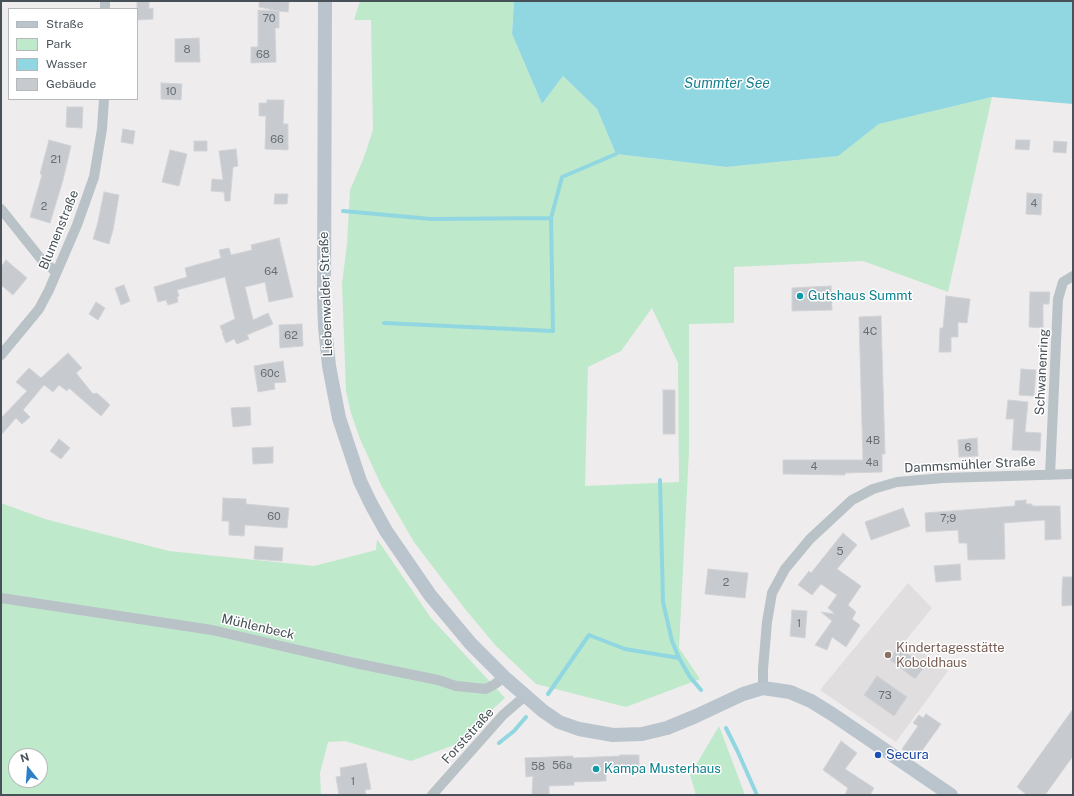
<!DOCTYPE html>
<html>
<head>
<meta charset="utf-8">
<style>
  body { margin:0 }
  #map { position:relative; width:1074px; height:796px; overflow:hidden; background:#efeced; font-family:"Public Sans",sans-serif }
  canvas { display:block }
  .frame { position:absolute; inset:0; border:2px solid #475157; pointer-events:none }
  .legend { position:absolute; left:8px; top:8px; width:130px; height:92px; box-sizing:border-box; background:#fff; border:1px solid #b5b9bc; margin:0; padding:5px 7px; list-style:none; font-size:12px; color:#475157 }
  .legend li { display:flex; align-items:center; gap:8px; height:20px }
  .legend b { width:20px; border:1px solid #b5b9bc }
  .north { position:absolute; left:8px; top:748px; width:40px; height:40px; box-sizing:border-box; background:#fff; border:1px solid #b5b9bc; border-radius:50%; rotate:343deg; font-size:11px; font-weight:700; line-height:16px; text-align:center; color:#475157 }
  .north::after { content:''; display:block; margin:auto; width:14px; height:18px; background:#2d7fc8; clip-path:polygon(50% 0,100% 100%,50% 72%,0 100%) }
</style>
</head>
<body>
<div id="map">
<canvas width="1074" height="796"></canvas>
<div class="frame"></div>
<ul class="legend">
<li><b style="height:5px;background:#bac4cc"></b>Straße</li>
<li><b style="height:11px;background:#bfe9cb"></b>Park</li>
<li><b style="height:11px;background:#91d7e1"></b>Wasser</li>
<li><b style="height:11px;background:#c7cacf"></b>Gebäude</li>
</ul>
<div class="north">N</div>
</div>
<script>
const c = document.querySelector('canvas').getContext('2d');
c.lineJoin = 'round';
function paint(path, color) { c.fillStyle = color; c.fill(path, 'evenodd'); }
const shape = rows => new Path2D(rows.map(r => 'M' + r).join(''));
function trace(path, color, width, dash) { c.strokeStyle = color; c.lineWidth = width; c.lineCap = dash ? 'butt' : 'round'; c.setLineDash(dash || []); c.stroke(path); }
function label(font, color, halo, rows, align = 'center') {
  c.font = font + ' "Public Sans",sans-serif'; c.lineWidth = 3; c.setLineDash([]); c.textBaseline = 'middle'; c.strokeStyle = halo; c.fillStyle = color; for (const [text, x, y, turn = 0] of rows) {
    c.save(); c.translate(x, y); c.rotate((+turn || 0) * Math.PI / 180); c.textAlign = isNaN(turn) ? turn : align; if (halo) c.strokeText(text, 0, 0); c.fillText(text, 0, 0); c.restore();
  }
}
paint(shape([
  [908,583,932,608,906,640,948,671,896,742,820,690]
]), '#e0dede');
paint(shape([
  [360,1,514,1,512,34,542,104,563,76,597,109,616,154,726,167,837,156,879,124,992,97,948,292,863,261,734,267,734,323,689,324,689,451,679,648,700,679,626,707,536,684,496,646,465,609,414,542,382,487,360,439,351,413,346,391,342,284,347,244,350,190,363,160,373,130,371,20,354,20],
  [652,308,678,363,679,482,585,486,588,367,621,351],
  [1,503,45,519,169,551,314,566,376,550,377,539,431,618,505,698,454,745,411,761,345,741,328,742,320,773,321,795,1,795],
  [16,756,40,756,40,780,16,780],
  [719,726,745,795,696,795,690,775]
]), '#bfe9cb');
paint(shape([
  [514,1,1073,1,1073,104,992,97,879,124,838,156,726,167,616,154,597,109,563,76,542,104,512,34]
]), '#91d7e1');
trace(shape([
  [343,211,431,219,551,218,562,177,616,154],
  [384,323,553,331,551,218],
  [660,480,663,602,672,641,679,658,690,677,701,690],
  [548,694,589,635,625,649,679,658],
  [726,728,737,750,757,795],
  [499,743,514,731,526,717]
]), '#91d7e1', 4);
const building = shape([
  [137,1,149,1,149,9,153,8,153,19,137,20,137,1],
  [259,1,289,2,288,12,279,11,279,28,275,28,276,62,251,63,251,47,258,47,258,10,279,11,259,7,259,1],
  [199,38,200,62,175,62,175,39,199,38],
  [161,83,182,84,181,100,161,99,161,83],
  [267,100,284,100,283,124,288,124,288,150,265,149,266,116,259,116,259,103,267,103,267,100],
  [67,107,83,107,82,128,66,127,67,107],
  [123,129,135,131,133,144,121,142,123,129],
  [49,140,71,146,63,180,50,223,30,217,42,175,40,174,49,140],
  [1016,140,1030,140,1029,150,1015,149,1016,140],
  [194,141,207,141,207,151,194,151,194,141],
  [1054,141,1067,142,1066,153,1053,152,1054,141],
  [236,149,238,166,233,167,230,201,225,201,224,192,211,191,212,179,223,180,219,151,236,149],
  [170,150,187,154,179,186,162,182,170,150],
  [104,192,119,195,113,230,109,244,93,239,98,222,104,192],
  [1027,193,1042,194,1041,215,1026,214,1027,193],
  [275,194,288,194,287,204,274,204,275,194],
  [279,238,293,297,269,302,265,282,245,287,253,320,268,313,273,324,247,335,249,339,237,344,234,339,226,343,222,333,223,333,220,326,235,319,225,277,177,290,179,296,177,297,178,302,168,305,166,300,158,302,154,287,187,277,185,268,221,258,219,250,229,248,231,255,252,250,251,245,279,238],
  [6,260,27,278,13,295,1,285,1,267,6,260],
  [124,285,130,301,121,305,115,288,124,285],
  [831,286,832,310,792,311,792,288,831,286],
  [1030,292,1050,292,1049,304,1043,304,1043,328,1029,327,1030,292],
  [946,296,970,299,967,323,958,322,958,337,951,337,951,352,939,352,940,328,943,328,946,296],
  [96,302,105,308,98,320,89,314,96,302],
  [881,316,885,454,882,454,882,472,845,473,845,475,783,474,783,460,863,460,859,317,881,316],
  [302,324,303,346,280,348,279,325,302,324],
  [68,353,82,368,76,373,93,394,97,393,110,405,101,416,69,388,67,391,59,385,53,392,44,385,23,410,30,417,22,424,16,418,1,435,1,418,27,391,16,382,29,368,41,378,68,353],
  [283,361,286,382,274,383,275,389,258,392,254,366,283,361],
  [1021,369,1036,370,1034,396,1019,395,1021,369],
  [663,390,675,390,675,434,663,434,663,390],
  [1008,400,1028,402,1025,432,1041,433,1040,451,1012,450,1014,419,1006,419,1008,400],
  [250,407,251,425,233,427,231,408,250,407],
  [977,438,978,456,959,457,958,440,977,438],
  [59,439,70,448,61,459,50,451,59,439],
  [273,447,273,463,253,464,252,448,273,447],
  [223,498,246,499,246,504,289,508,287,528,245,525,244,536,229,535,229,521,222,521,223,498],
  [1026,500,1026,504,1032,504,1032,506,1060,506,1061,539,1045,540,1045,520,1004,523,1005,559,968,560,967,543,959,543,958,530,926,532,925,513,1015,506,1015,501,1026,500],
  [903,508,910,526,871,540,865,522,903,508],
  [843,533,857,545,837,569,861,586,848,605,856,612,852,619,860,625,846,647,832,637,827,650,815,645,832,621,821,612,835,614,828,608,837,595,821,584,812,595,798,585,809,571,811,573,843,533],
  [255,546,283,548,282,561,254,559,255,546],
  [960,564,961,580,936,582,934,566,960,564],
  [708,569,748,573,745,598,705,594,708,569],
  [1063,577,1073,577,1073,605,1062,606,1062,588,1063,577],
  [792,610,807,611,805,638,790,636,792,610],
  [898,647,925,666,915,679,889,659,898,647],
  [877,676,907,697,894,716,864,695,877,676],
  [1073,709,1073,756,1045,795,1027,795,1017,787,1073,709],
  [926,714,941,724,916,759,902,749,918,726,913,723,919,715,923,718,926,714],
  [841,741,857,753,845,769,874,788,870,795,845,795,848,788,823,770,841,741],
  [620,755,639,755,639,767,606,767,606,781,574,782,574,785,549,786,549,795,532,795,533,776,526,777,525,758,573,756,573,758,620,756,620,755],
  [366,763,371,789,365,790,366,795,339,795,336,777,341,776,340,768,366,763]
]);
paint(building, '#c7cacf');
trace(building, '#d1d3d7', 1);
trace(shape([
  [105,1,105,9],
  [1,209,41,259,56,272],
  [1,355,39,309,49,290,77,225,94,177,102,129,104,99],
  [1050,475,1058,299,1063,282,1073,276],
  [1,598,212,630,355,663,438,680,456,686,486,689,495,684,504,677],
  [763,688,763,669,767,622,772,593,785,569,810,539,852,500,873,489,897,482,943,478,1073,474],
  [432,795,503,715,525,696]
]), '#b9c2c7', 10);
trace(shape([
  [325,1,324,298,325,327,329,366,339,418,360,481,371,504,386,531,430,595,471,644,504,677,543,711,559,722,579,729,613,735,642,734,667,728,696,716,743,694,763,688,790,692,811,701,832,714,951,795]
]), '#bac4cc', 14);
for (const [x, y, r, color] of [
  [800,296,4,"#0f9aa8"],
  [888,655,4,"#8d6e63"],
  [878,755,4,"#1a4fb4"],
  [596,769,4,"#0f9aa8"]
]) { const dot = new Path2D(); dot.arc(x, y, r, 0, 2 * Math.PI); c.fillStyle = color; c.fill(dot); trace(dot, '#fff', 1.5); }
label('11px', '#676f75', null, [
  ["70",269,19],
  ["8",187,50],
  ["68",263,55],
  ["10",171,92],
  ["66",277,140],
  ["21",56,160],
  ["4",1034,204],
  ["2",44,207],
  ["64",271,272],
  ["4C",870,332],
  ["62",291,336],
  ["60c",270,374],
  ["4B",873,441],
  ["6",968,448],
  ["4a",872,463],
  ["4",814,467],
  ["60",274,517],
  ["7;9",948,519],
  ["5",840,552],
  ["2",726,583],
  ["1",799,624],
  ["73",885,696],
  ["56a",562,766],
  ["58",538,767],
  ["1",353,782]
]);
label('13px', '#475157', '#fff', [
  ["Blumenstraße",59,230,-68],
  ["Liebenwalder Straße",326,294,-92],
  ["Schwanenring",1042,372,-87],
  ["Dammsmühler Straße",970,465,-3],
  ["Mühlenbeck",258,627,13],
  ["Forststraße",468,736,-48]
]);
label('13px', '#0d838f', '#fff', [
  ["Gutshaus Summt",808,296],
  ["Kampa Musterhaus",604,769]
], 'left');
label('13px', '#785e54', '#fff', [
  ["Kindertagesstätte",896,648],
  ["Koboldhaus",896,663]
], 'left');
label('13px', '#164399', '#fff', [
  ["Secura",886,755]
], 'left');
label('italic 14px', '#1b818e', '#fff', [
  ["Summter See",727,84]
]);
</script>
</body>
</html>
